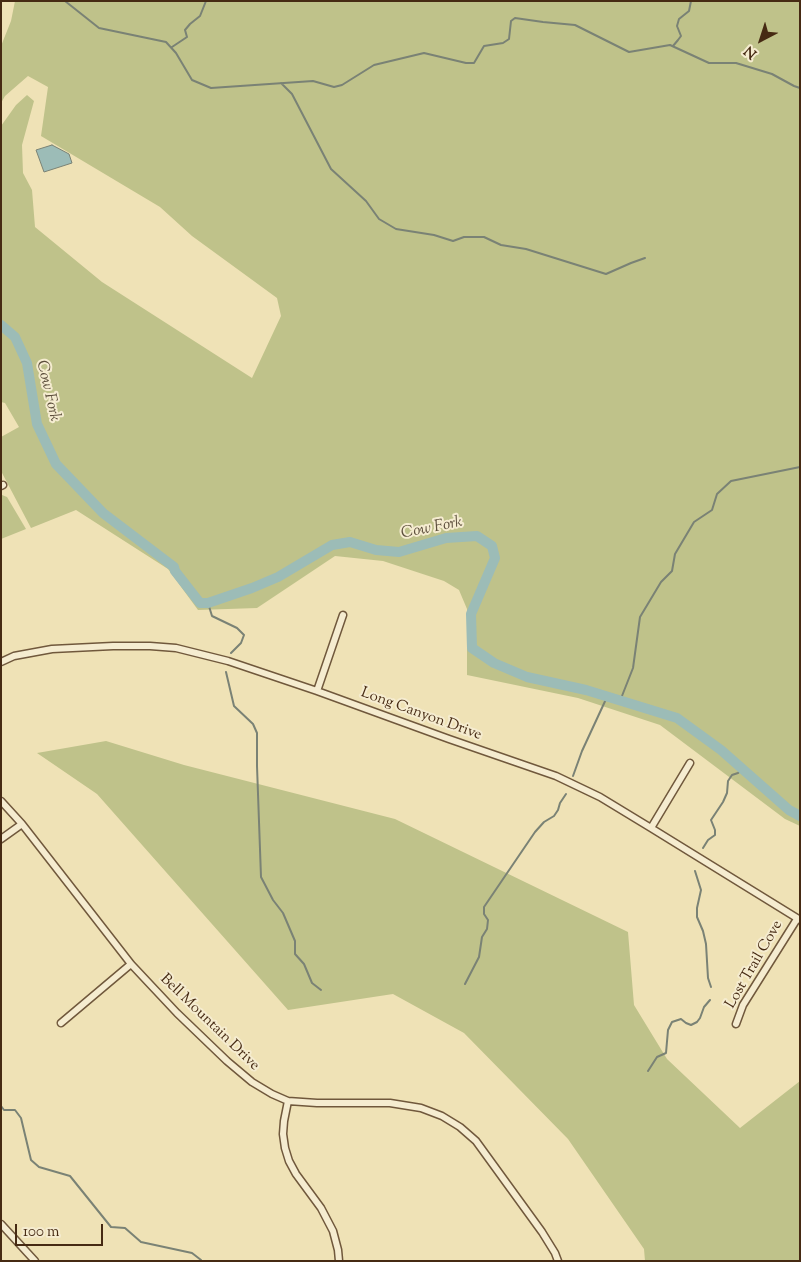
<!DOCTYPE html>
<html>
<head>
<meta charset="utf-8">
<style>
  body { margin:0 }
  #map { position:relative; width:801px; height:1262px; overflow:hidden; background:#efe2b6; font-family:"Sorts Mill Goudy",serif }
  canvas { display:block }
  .frame { position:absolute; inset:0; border:2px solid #462a13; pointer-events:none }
  .north { position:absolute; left:736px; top:15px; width:50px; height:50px; -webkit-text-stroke:4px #f5ecd0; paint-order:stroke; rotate:220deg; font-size:14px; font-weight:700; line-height:20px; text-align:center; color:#462a13 }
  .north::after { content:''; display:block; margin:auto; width:18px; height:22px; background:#462a13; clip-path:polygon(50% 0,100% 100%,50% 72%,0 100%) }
  .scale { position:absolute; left:15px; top:1224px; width:88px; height:22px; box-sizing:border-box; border:2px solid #462a13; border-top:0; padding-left:6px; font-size:15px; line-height:18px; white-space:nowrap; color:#462a13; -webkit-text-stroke:4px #f5ecd0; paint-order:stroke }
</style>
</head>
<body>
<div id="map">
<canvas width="801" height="1262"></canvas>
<div class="frame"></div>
<div class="north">N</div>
<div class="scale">100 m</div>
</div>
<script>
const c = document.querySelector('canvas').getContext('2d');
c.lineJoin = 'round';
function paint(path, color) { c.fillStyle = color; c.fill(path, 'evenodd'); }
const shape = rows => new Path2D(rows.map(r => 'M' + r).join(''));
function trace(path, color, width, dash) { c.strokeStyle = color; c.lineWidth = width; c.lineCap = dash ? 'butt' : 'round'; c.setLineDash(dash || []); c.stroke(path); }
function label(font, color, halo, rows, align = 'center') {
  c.font = font + ' "Sorts Mill Goudy",serif'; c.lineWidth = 4; c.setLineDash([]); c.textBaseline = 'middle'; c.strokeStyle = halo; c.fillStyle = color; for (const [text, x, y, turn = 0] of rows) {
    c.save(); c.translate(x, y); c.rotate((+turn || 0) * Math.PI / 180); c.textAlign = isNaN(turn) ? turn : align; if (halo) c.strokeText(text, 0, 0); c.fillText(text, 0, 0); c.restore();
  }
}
paint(shape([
  [15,1,800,1,800,826,785,819,660,725,578,698,467,675,467,609,459,590,444,581,383,561,335,556,257,608,198,610,168,569,76,510,31,528,1,471,1,437,19,427,5,403,1,402,1,126,16,105,27,95,34,101,22,145,23,173,32,190,35,227,102,282,252,378,281,316,277,298,192,236,160,207,41,136,48,87,28,76,5,96,1,103,1,46,11,21],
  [2,495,7,497,26,529,1,539],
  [106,741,184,765,395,819,628,932,634,1005,667,1059,740,1128,800,1081,800,1261,645,1261,644,1249,568,1139,464,1033,393,994,288,1010,97,794,37,753]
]), '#bfc28a');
const water = shape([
  [52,145,69,154,72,163,44,172,36,150,52,145]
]);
paint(water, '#9cbcb7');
trace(water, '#7a8275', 1);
trace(shape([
  [65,1,99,28,166,42,176,53,192,80,211,88,313,81,334,87,342,85,374,65,424,53,466,63,474,63,484,46,503,43,509,39,511,21,515,18,543,22,575,25,629,52,670,45,709,63,736,63,772,74,794,86,800,88],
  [673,46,678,40,681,36,677,26,679,19,689,11,691,1],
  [172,47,187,37,185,30,190,24,200,16,206,1],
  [281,83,292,94,331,169,366,201,379,219,396,229,434,235,453,241,464,237,484,237,501,245,526,249,606,274,631,263,645,258],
  [208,603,212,616,237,628,244,635,241,643,231,653],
  [226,672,234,706,253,724,257,733,257,766,261,877,273,900,283,913,295,941,295,954,304,964,312,983,321,990],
  [620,701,633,668,640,617,661,582,672,571,675,554,694,522,712,510,717,494,731,481,800,467],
  [573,776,582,751,607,697],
  [703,848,708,840,715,835,715,830,711,820,723,802,727,793,728,781,732,775,738,773,742,769],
  [695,871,701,890,697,908,697,917,703,931,706,944,708,978,711,987],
  [465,984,479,957,482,937,487,929,488,920,484,914,484,907,535,832,544,822,554,816,558,810,560,803,566,794],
  [648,1071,657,1057,666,1053,668,1030,672,1022,681,1019,686,1023,691,1025,697,1022,700,1018,704,1007,710,1000],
  [1,1106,4,1110,15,1110,21,1118,31,1160,39,1167,70,1176,111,1227,125,1228,141,1242,192,1253,201,1260]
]), '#7a8275', 2);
trace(shape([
  [1,325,15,337,27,363,37,424,56,464,103,513,174,567,175,571,200,603,208,603,252,588,278,577,332,545,350,542,376,550,399,552,446,538,477,536,492,546,495,558,471,614,472,648,494,663,527,677,586,690,677,718,721,750,789,810,800,816]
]), '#9cbcb7', 10);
const minor = shape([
  [1,486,3,485],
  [1,662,14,656,52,649,113,646,150,646,176,648,228,661,317,691,449,739,556,776,600,797,651,828,800,920],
  [317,691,343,615],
  [1,801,22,824,131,964,177,1013,227,1061,252,1082,272,1094,288,1101,317,1103,390,1103,421,1108,442,1116,460,1127,476,1141,542,1232,555,1253,558,1261],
  [651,828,690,763],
  [1,839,22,824],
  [61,1023,131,964],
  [736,1024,743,1005,797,919],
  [288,1101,284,1121,283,1134,285,1148,289,1161,296,1174,321,1208,333,1231,338,1250,339,1261],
  [1,1224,35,1261]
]);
trace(minor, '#70583c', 9);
trace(minor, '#f5ecd0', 6);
label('15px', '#462a13', '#f5ecd0', [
  ["Long Canyon Drive",421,715,20],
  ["Lost Trail Cove",755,965,-60],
  ["Bell Mountain Drive",209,1023,44]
]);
label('italic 16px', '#5c4e3c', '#f5ecd0', [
  ["Cow Fork",47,391,77],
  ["Cow Fork",432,529,-11]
]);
</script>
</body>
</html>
